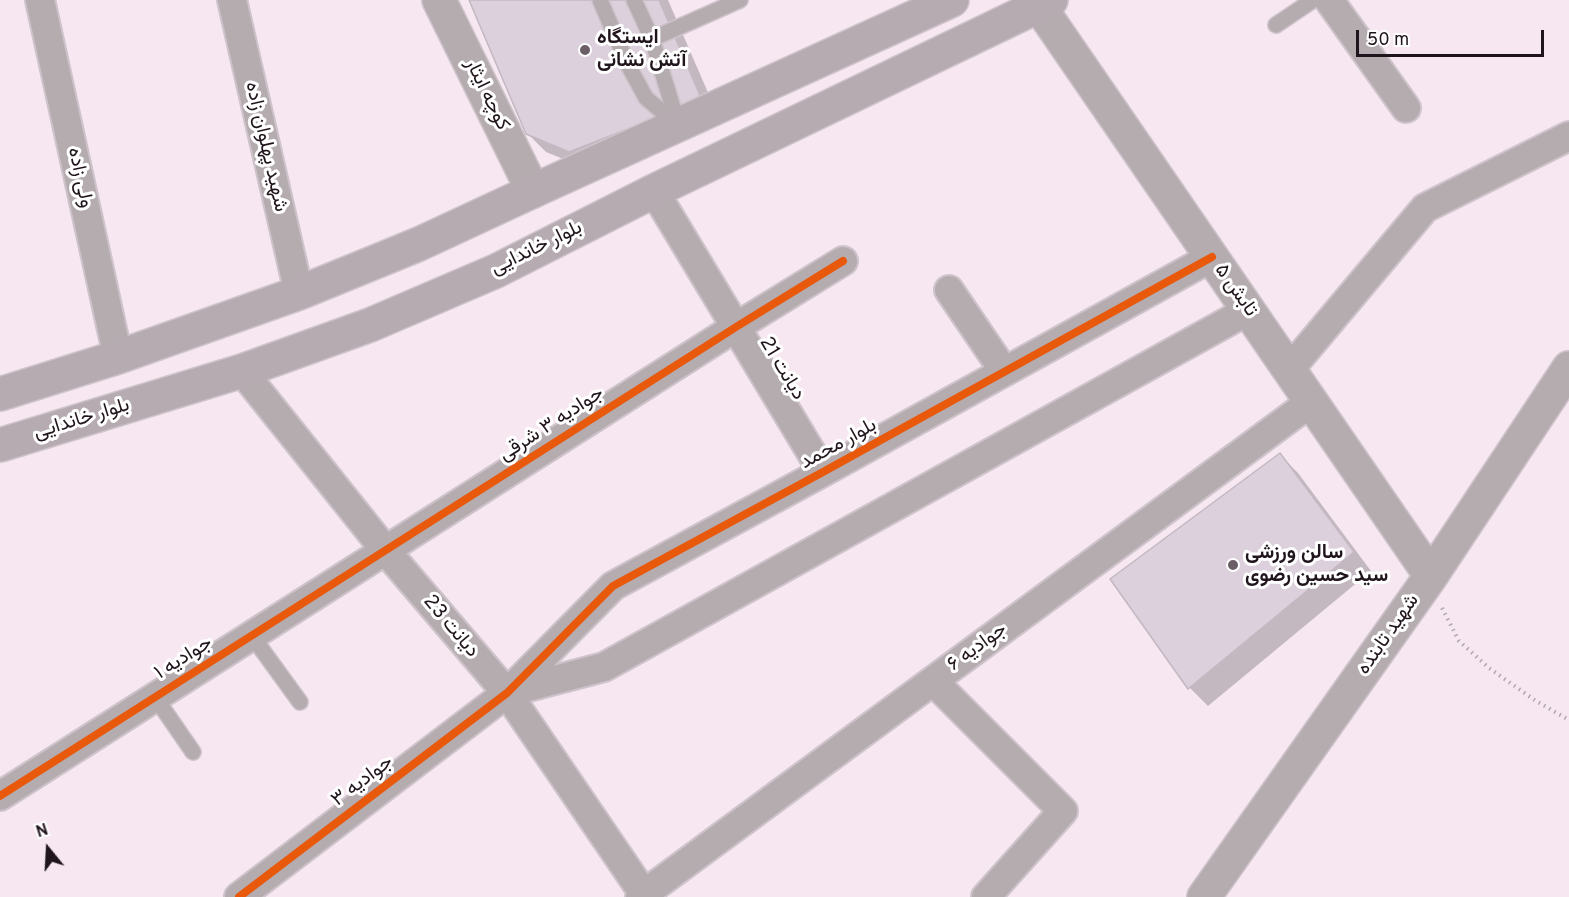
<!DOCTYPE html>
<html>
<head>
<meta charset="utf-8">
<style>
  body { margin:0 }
  #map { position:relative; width:1569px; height:897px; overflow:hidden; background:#f6e7f1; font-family:Overpass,sans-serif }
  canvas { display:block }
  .north { position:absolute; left:18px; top:819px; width:60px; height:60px; -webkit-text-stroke:4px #fff; paint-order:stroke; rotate:342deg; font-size:16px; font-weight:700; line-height:24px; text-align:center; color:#20151c }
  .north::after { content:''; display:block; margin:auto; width:21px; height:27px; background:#20151c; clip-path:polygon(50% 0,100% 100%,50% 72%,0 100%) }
  .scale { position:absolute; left:1356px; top:30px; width:188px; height:27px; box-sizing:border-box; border:3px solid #20151c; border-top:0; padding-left:8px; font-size:18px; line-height:21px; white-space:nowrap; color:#20151c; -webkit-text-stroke:4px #fff; paint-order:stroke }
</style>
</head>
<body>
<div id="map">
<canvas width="1569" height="897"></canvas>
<div class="north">N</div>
<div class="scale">50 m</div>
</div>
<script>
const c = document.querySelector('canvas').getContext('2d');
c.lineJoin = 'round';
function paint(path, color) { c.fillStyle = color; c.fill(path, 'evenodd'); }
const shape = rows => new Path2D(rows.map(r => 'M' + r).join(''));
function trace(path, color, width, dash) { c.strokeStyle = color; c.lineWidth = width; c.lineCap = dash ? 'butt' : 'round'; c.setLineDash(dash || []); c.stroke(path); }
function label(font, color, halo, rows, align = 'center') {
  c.font = font + ' Overpass,Vazirmatn,sans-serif'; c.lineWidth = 6; c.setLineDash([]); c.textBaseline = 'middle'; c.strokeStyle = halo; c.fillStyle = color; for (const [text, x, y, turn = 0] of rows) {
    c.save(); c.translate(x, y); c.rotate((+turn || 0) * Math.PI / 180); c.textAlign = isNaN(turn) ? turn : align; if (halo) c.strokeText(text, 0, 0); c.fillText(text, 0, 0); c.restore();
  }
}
paint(shape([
  [471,0,668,0,719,118,588,169,546,152,528,134],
  [1280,455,1298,473,1371,571,1208,706,1190,688,1112,579]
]), '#0003');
const building = shape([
  [469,0,659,0,702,100,569,152,526,134,469,0],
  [1280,453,1354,552,1188,689,1110,579,1280,453]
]);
paint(building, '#dbd0db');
trace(building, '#c3b8c2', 1.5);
const service = shape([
  [600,0,628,65,646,98,678,125],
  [634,0,652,39,678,124],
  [1276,25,1313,0],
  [652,39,740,0],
  [252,636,300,702],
  [155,697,193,752]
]);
const minor = shape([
  [40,0,118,357],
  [232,0,299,293],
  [1329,0,1406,108],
  [654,191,823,472],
  [949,290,1004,371],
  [1289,370,1425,208,1569,136],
  [242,371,386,551,507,693,646,897],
  [933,681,1063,811,986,897],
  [509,692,604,667,1249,310],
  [0,796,736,327,843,261],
  [239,897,507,693,613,586,823,472,1212,257],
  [640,897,1311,402]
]);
const tertiary = shape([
  [439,0,533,191],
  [1039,6,1431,576],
  [1204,897,1431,576,1569,368]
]);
const secondary = shape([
  [0,394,118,357,299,293,380,260,419,244,533,191,952,0],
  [0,445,242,371,370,325,496,271,654,191,1051,0]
]);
trace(service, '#cec3ca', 18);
trace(minor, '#cec3ca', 32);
trace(tertiary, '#cec3ca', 36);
trace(secondary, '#cec3ca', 36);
trace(shape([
  [1442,608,1459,641,1489,668,1536,701,1569,720]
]), '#b0a8ac', 4, [1.5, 4.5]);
trace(service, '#b5acb0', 15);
trace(minor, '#b5acb0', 28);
trace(tertiary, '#b5acb0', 33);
trace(secondary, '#b5abb0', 33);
trace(shape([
  [0,796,736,327,843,261],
  [239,897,507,693,613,586,823,472,1212,257]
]), '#e8590c', 8);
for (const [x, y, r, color] of [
  [585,50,6,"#6b5e67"],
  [1233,565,6,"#6b5e67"]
]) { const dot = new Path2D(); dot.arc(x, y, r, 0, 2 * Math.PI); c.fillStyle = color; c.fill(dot); trace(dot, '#fff', 2); }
label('bold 20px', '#20151c', '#fff', [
  ["ایستگاه",597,39],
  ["آتش نشانی",597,62],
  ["سالن ورزشی",1245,554],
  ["سید حسین رضوی",1245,577]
], 'left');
label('20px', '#20151c', '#fff', [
  ["کوچه ایثار",486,95,64],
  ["شهید پهلوان زاده",265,147,77],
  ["ولی زاده",79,178,78],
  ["بلوار خاندایی",537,249,-26],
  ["تابش ۵",1235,291,55],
  ["دیانت 21",781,369,59],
  ["بلوار خاندایی",82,420,-17],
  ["جوادیه ۳ شرقی",552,425,-33],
  ["بلوار محمد",839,445,-29],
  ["دیانت 23",450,627,50],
  ["شهید تابنده",1389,635,-55],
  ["جوادیه ۶",978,648,-36],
  ["جوادیه ۱",184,659,-32],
  ["جوادیه ۳",363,782,-37]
]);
</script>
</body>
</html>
